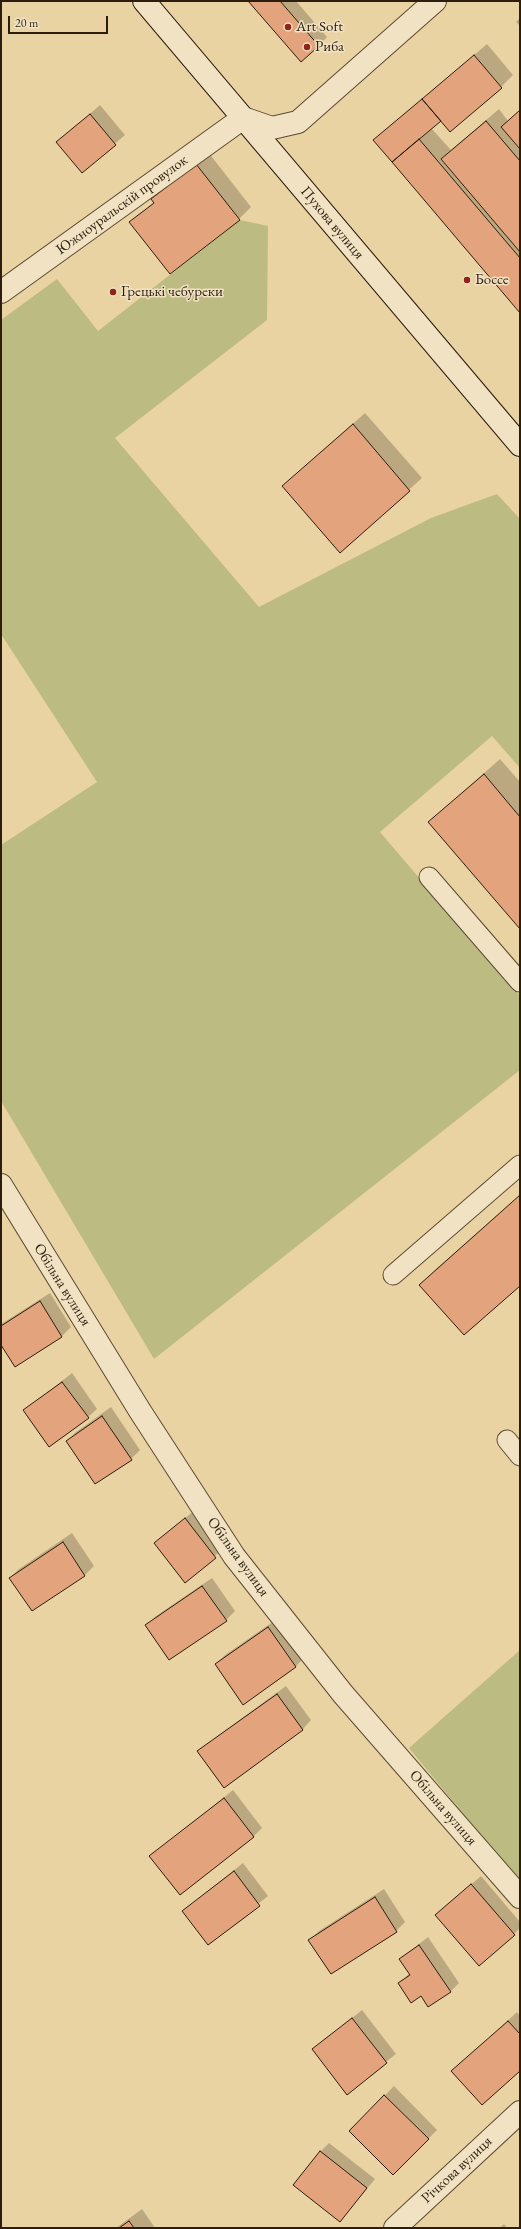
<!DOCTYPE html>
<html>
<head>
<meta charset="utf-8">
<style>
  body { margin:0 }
  #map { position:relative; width:521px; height:2229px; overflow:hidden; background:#ead3a2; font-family:"EB Garamond",serif }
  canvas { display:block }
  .frame { position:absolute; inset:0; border:2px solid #2c1d0f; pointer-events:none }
  .scale { position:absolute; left:8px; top:16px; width:100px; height:18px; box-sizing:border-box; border:2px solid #2c1d0f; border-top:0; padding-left:5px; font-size:12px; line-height:14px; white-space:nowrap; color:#2c1d0f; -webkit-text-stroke:3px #f1e2c3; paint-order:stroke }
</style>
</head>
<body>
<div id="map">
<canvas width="521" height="2229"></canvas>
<div class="frame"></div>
<div class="scale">20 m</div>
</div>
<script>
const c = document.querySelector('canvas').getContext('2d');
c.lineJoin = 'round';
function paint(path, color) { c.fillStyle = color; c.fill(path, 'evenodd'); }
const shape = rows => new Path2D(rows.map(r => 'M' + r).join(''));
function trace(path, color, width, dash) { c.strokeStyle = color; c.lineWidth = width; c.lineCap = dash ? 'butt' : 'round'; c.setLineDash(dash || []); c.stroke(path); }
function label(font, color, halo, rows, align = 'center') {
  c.font = font + ' "EB Garamond",serif'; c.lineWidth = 3; c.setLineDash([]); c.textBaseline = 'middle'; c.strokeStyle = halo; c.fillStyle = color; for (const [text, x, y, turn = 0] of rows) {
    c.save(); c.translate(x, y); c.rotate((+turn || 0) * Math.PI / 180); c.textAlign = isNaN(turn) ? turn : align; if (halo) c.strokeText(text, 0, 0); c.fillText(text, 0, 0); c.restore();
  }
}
paint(shape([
  [240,220,268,226,267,320,115,438,259,607,431,518,497,494,520,519,520,768,492,736,380,832,520,996,520,1070,154,1359,1,1101,1,845,97,782,1,634,1,320,57,279,98,331],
  [520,1650,520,1883,409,1748]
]), '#bbbb82');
paint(shape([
  [250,1,296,1,327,37,318,46],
  [520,18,520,26,516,22],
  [487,44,513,75,501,87,441,120,431,128,451,150,499,109,508,121,520,110,520,311,375,140],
  [100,105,125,135,82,172,58,142],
  [208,152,251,207,239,219,131,222,154,202,152,199,164,187],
  [365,413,422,478,340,551,283,486],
  [500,759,520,782,520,928,429,822],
  [520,1195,520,1284,420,1285,436,1269],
  [50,1293,71,1327,62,1336,15,1365,1,1343,1,1324],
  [72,1373,97,1409,88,1417,24,1411],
  [111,1407,140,1450,131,1459,67,1441,76,1432],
  [195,1510,224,1548,185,1582,155,1543],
  [72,1533,94,1566,85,1575,32,1610,10,1578,19,1569],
  [212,1578,235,1611,226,1620,147,1625,156,1616],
  [277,1619,304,1658,295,1667,216,1664,225,1655],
  [286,1686,311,1720,303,1729,224,1786,199,1752,208,1743],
  [233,1790,262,1828,254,1836,151,1856],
  [243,1863,268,1896,208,1944,183,1911],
  [481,1876,520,1922,520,1928,514,1934,446,1906],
  [384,1889,405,1922,396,1931,310,1940,319,1931],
  [428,1937,459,1983,450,1992,399,1983,410,1973,400,1959],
  [362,2010,396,2054,347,2093,313,2049],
  [517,2012,520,2016,520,2069,462,2063],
  [394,2086,437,2130,393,2174,350,2131],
  [329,2143,375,2179,340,2221,320,2152],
  [142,2209,155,2228,116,2228],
  [504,2224,507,2228,500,2228]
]), '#0003');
const building = shape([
  [248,1,280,1,319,46,301,62,248,1],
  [474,55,502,88,450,132,422,99,474,55],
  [422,99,441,121,392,162,373,140,422,99],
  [520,110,520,149,501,127,520,110],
  [90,114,116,145,82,173,56,142,90,114],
  [486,121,520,161,520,252,441,159,486,121],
  [419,139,520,258,520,313,392,162,419,139],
  [196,164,240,220,170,274,129,222,154,203,151,199,196,164],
  [353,424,410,491,340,553,282,486,353,424],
  [484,774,520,817,520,929,428,822,484,774],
  [520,1195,520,1286,464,1335,419,1285,520,1195],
  [40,1301,62,1337,15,1367,1,1345,1,1326,40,1301],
  [62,1382,89,1418,49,1447,23,1410,62,1382],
  [102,1416,132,1460,95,1484,66,1441,102,1416],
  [185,1518,216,1558,185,1583,154,1543,185,1518],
  [63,1542,85,1576,32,1611,9,1578,63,1542],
  [202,1586,227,1621,169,1660,145,1625,202,1586],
  [268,1627,296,1667,243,1705,215,1664,268,1627],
  [277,1694,303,1730,224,1788,197,1751,277,1694],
  [224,1798,254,1837,180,1895,149,1856,224,1798],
  [234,1871,260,1906,208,1945,182,1911,234,1871],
  [471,1884,515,1935,479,1966,435,1915,471,1884],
  [375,1897,397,1932,331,1974,308,1940,375,1897],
  [419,1945,451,1992,428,2007,421,1996,411,2003,398,1983,410,1975,399,1959,419,1945],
  [352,2018,387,2063,347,2095,312,2049,352,2018],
  [508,2021,520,2034,520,2071,482,2105,451,2071,508,2021],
  [384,2095,429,2139,393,2175,349,2131,384,2095],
  [320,2151,367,2188,340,2222,293,2185,320,2151],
  [129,2221,134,2228,119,2228,129,2221]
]);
paint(building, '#e3a37c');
trace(building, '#2c1d0f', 1);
const lane = shape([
  [429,877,520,982],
  [393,1275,520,1165],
  [507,1440,520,1456]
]);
const street = shape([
  [1,292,243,118,272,128,298,122,435,1],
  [1,1185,140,1411,234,1556,343,1694,520,1897],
  [395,2228,520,2112]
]);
const secondary = shape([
  [144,1,520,445]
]);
trace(lane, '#5c4a34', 21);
trace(street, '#5c4a34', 24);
trace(secondary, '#2c1d0f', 24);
trace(lane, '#f1e2c3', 19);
trace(street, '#f1e2c3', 22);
trace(secondary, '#f1e2c3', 22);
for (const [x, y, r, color] of [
  [288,27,4,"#8f2418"],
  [307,47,4,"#8f2418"],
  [467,280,4,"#8f2418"],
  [113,292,4,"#8f2418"]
]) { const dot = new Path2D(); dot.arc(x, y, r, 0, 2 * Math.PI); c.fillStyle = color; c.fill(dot); trace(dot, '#f1e2c3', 1.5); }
label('15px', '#2c1d0f', '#f1e2c3', [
  ["Art Soft",296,27],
  ["Риба",315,47],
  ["Боссе",475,280],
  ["Грецькі чебуреки",121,292]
], 'left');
label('15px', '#2c1d0f', '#f1e2c3', [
  ["Южноуральскій провулок",122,205,-36],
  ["Пухова вулиця",332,223,50],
  ["Обільна вулиця",62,1285,58],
  ["Обільна вулиця",238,1557,54],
  ["Обільна вулиця",443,1808,49],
  ["Річкова вулиця",457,2170,-43]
]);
</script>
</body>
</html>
